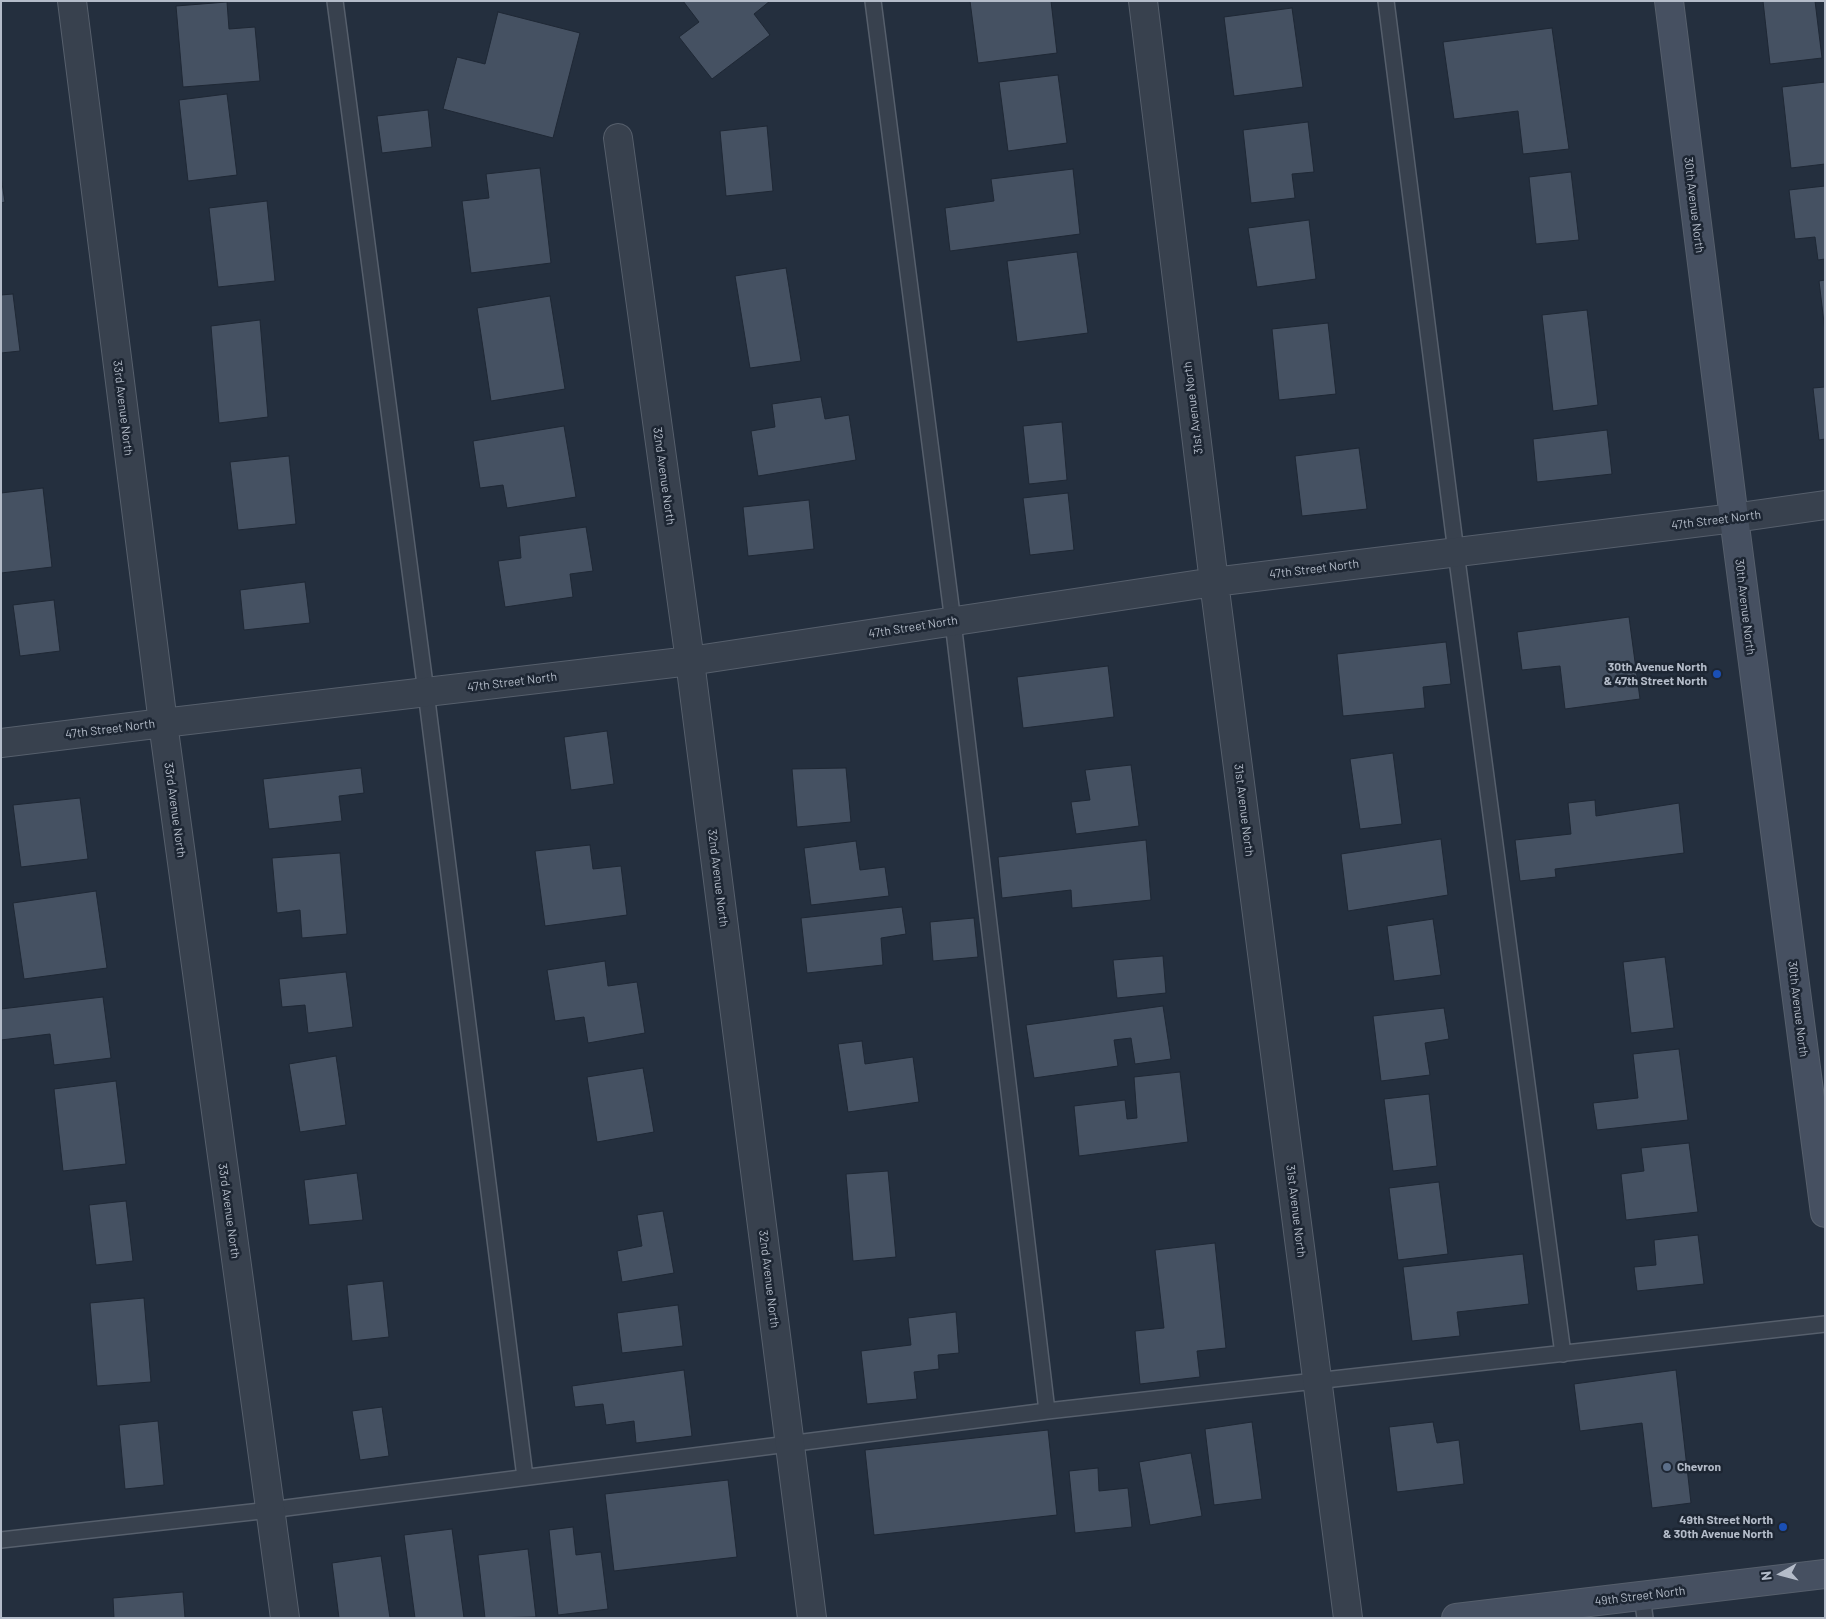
<!DOCTYPE html>
<html>
<head>
<meta charset="utf-8">
<style>
  body { margin:0 }
  #map { position:relative; width:1826px; height:1619px; overflow:hidden; background:#242f3e; font-family:Barlow,sans-serif }
  canvas { display:block }
  .frame { position:absolute; inset:0; border:2px solid #b4bcc9; pointer-events:none }
  .north { position:absolute; left:1756px; top:1549px; width:50px; height:50px; -webkit-text-stroke:4px #1d2633; paint-order:stroke; rotate:263deg; font-size:14px; font-weight:700; line-height:20px; text-align:center; color:#b4bcc9 }
  .north::after { content:''; display:block; margin:auto; width:18px; height:22px; background:#b4bcc9; clip-path:polygon(50% 0,100% 100%,50% 72%,0 100%) }
</style>
</head>
<body>
<div id="map">
<canvas width="1826" height="1619"></canvas>
<div class="frame"></div>
<div class="north">N</div>
</div>
<script>
const c = document.querySelector('canvas').getContext('2d');
c.lineJoin = 'round';
function paint(path, color) { c.fillStyle = color; c.fill(path, 'evenodd'); }
const shape = rows => new Path2D(rows.map(r => 'M' + r).join(''));
function trace(path, color, width, dash) { c.strokeStyle = color; c.lineWidth = width; c.lineCap = dash ? 'butt' : 'round'; c.setLineDash(dash || []); c.stroke(path); }
function label(font, color, halo, rows, align = 'center') {
  c.font = font + ' Barlow,sans-serif'; c.lineWidth = 5; c.setLineDash([]); c.textBaseline = 'middle'; c.strokeStyle = halo; c.fillStyle = color; for (const [text, x, y, turn = 0] of rows) {
    c.save(); c.translate(x, y); c.rotate((+turn || 0) * Math.PI / 180); c.textAlign = isNaN(turn) ? turn : align; if (halo) c.strokeText(text, 0, 0); c.fillText(text, 0, 0); c.restore();
  }
}
const building = shape([
  [683,1,770,1,754,14,770,35,712,79,679,37,699,22,683,1],
  [970,1,1051,1,1057,53,978,63,970,1],
  [1763,1,1815,1,1822,58,1770,64,1763,1],
  [227,2,229,29,255,27,260,81,183,87,176,6,227,2],
  [1292,8,1303,87,1234,96,1224,17,1292,8],
  [498,12,580,33,553,138,443,109,457,57,485,64,498,12],
  [1552,28,1569,149,1523,154,1518,111,1454,119,1443,42,1552,28],
  [1058,75,1067,143,1008,151,999,82,1058,75],
  [1825,82,1825,164,1791,168,1782,87,1825,82],
  [227,94,237,175,188,181,179,100,227,94],
  [428,110,432,147,382,153,377,116,428,110],
  [1308,122,1314,172,1292,174,1295,198,1251,203,1243,130,1308,122],
  [767,126,773,191,726,196,720,131,767,126],
  [540,168,551,263,471,273,462,201,489,198,486,174,540,168],
  [1073,169,1080,234,950,251,945,208,994,201,991,179,1073,169],
  [1571,172,1579,240,1536,244,1529,177,1571,172],
  [1,177,5,202,1,203,1,177],
  [1825,186,1825,259,1818,260,1815,237,1795,239,1789,190,1825,186],
  [267,201,275,281,218,287,209,208,267,201],
  [1309,220,1316,279,1257,287,1248,228,1309,220],
  [1077,252,1088,333,1017,342,1007,261,1077,252],
  [786,268,801,361,750,368,735,276,786,268],
  [1825,280,1825,331,1819,281,1825,280],
  [13,294,20,351,1,353,1,295,13,294],
  [550,296,565,389,491,401,477,308,550,296],
  [1587,310,1598,405,1553,411,1542,315,1587,310],
  [260,320,268,417,219,423,211,326,260,320],
  [1328,323,1336,394,1279,400,1272,329,1328,323],
  [1825,387,1825,439,1819,440,1813,388,1825,387],
  [821,397,825,419,849,415,856,460,758,476,751,431,775,427,772,404,821,397],
  [1062,422,1067,480,1029,484,1023,426,1062,422],
  [564,426,576,497,507,508,503,485,480,488,473,441,564,426],
  [1607,430,1612,474,1537,482,1533,439,1607,430],
  [1359,448,1367,509,1302,516,1295,456,1359,448],
  [289,456,296,524,238,530,230,462,289,456],
  [43,488,52,567,1,573,1,493,43,488],
  [1068,493,1074,550,1030,555,1023,498,1068,493],
  [809,500,814,549,748,556,743,507,809,500],
  [586,527,593,571,570,574,573,597,505,607,498,561,521,558,519,536,586,527],
  [305,582,310,623,244,630,240,590,305,582],
  [54,600,60,651,20,656,13,605,54,600],
  [1629,617,1640,699,1565,709,1560,666,1522,670,1517,632,1629,617],
  [1446,642,1451,684,1423,687,1425,708,1343,716,1337,654,1446,642],
  [1108,666,1114,717,1023,728,1017,677,1108,666],
  [607,731,614,784,571,790,564,737,607,731],
  [1393,753,1402,824,1360,829,1350,759,1393,753],
  [1131,765,1139,826,1076,834,1071,802,1090,800,1085,770,1131,765],
  [361,768,364,793,339,796,342,821,269,829,263,779,361,768],
  [846,768,851,822,797,827,792,769,846,768],
  [80,798,88,859,21,867,13,805,80,798],
  [1595,800,1596,816,1679,803,1684,853,1555,869,1556,877,1520,881,1515,840,1571,834,1568,803,1595,800],
  [1441,839,1448,895,1348,911,1341,854,1441,839],
  [1146,840,1151,900,1072,908,1071,890,1002,898,998,857,1146,840],
  [856,841,860,870,885,867,889,896,811,905,804,848,856,841],
  [590,845,593,869,621,866,627,915,545,926,535,851,590,845],
  [340,853,347,934,302,938,300,910,277,913,272,858,340,853],
  [96,891,107,968,24,979,13,903,96,891],
  [902,907,906,934,881,938,883,965,807,973,801,918,902,907],
  [974,918,978,957,933,961,930,922,974,918],
  [1433,919,1441,975,1394,981,1387,926,1433,919],
  [1163,956,1166,993,1117,998,1113,960,1163,956],
  [1665,957,1674,1028,1631,1033,1623,962,1665,957],
  [605,961,608,986,637,982,645,1033,588,1043,584,1017,555,1021,547,970,605,961],
  [346,972,353,1027,308,1033,305,1005,282,1007,279,979,346,972],
  [103,997,111,1058,54,1065,50,1034,1,1040,1,1009,103,997],
  [1163,1006,1171,1059,1135,1064,1131,1038,1114,1040,1118,1066,1034,1078,1026,1025,1163,1006],
  [1444,1008,1449,1039,1425,1043,1430,1075,1381,1081,1373,1016,1444,1008],
  [862,1041,865,1064,913,1057,919,1102,848,1112,838,1044,862,1041],
  [1679,1049,1688,1120,1597,1130,1593,1103,1638,1098,1633,1054,1679,1049],
  [336,1056,346,1125,300,1132,289,1064,336,1056],
  [643,1068,654,1132,597,1142,587,1077,643,1068],
  [1180,1072,1188,1142,1079,1156,1074,1106,1125,1100,1127,1119,1137,1118,1134,1077,1180,1072],
  [116,1081,126,1164,63,1171,54,1089,116,1081],
  [1429,1094,1437,1166,1393,1171,1384,1099,1429,1094],
  [1689,1143,1698,1212,1626,1220,1621,1174,1644,1171,1641,1148,1689,1143],
  [888,1171,896,1257,853,1261,846,1174,888,1171],
  [357,1173,363,1220,309,1225,304,1180,357,1173],
  [1439,1182,1448,1254,1398,1260,1389,1188,1439,1182],
  [126,1201,133,1261,96,1265,89,1205,126,1201],
  [663,1211,674,1273,622,1282,617,1251,642,1246,637,1215,663,1211],
  [1698,1235,1704,1284,1637,1291,1634,1267,1656,1265,1654,1240,1698,1235],
  [1215,1243,1226,1348,1197,1351,1200,1377,1140,1384,1135,1331,1164,1328,1155,1250,1215,1243],
  [1523,1254,1529,1304,1457,1312,1460,1336,1412,1341,1403,1267,1523,1254],
  [383,1281,389,1337,352,1341,347,1285,383,1281],
  [144,1298,151,1382,97,1386,90,1303,144,1298],
  [678,1305,683,1346,622,1353,617,1313,678,1305],
  [956,1312,959,1353,938,1355,939,1369,914,1372,917,1399,867,1404,861,1351,911,1345,908,1318,956,1312],
  [684,1370,692,1436,636,1443,634,1421,606,1425,603,1404,575,1407,572,1386,684,1370],
  [1676,1370,1691,1503,1652,1508,1642,1423,1580,1431,1574,1384,1676,1370],
  [382,1407,389,1456,360,1460,352,1411,382,1407],
  [158,1421,164,1485,125,1489,119,1425,158,1421],
  [1252,1422,1262,1499,1214,1505,1205,1429,1252,1422],
  [1433,1422,1437,1443,1459,1440,1464,1484,1397,1492,1389,1427,1433,1422],
  [1048,1430,1057,1515,874,1535,865,1450,1048,1430],
  [1191,1453,1202,1516,1150,1525,1139,1462,1191,1453],
  [1098,1468,1099,1491,1128,1488,1132,1527,1075,1533,1069,1471,1098,1468],
  [728,1480,737,1557,614,1571,605,1494,728,1480],
  [573,1527,576,1555,601,1552,608,1609,558,1615,549,1530,573,1527],
  [452,1529,464,1618,415,1618,404,1535,452,1529],
  [528,1549,536,1617,485,1618,478,1555,528,1549],
  [381,1556,390,1618,339,1618,332,1563,381,1556],
  [183,1592,185,1618,114,1618,113,1598,183,1592]
]);
paint(building, '#455162');
trace(building, '#1f2835', 1);
const lane = shape([
  [335,1,426,692,525,1477],
  [873,1,953,622,1047,1411],
  [1386,1,1456,552,1563,1354],
  [1,1540,270,1510,1047,1411,1825,1324],
  [1642,1596,1645,1618]
]);
const street = shape([
  [72,1,163,723,285,1618],
  [1143,1,1214,582,1348,1618],
  [618,138,690,661,812,1618],
  [1,743,163,723,690,661,1214,582,1734,518,1825,505]
]);
const secondary = shape([
  [1669,1,1734,518,1825,1213],
  [1456,1618,1825,1574]
]);
trace(lane, '#565f6c', 18);
trace(street, '#565f6c', 30);
trace(secondary, '#565f6c', 30);
trace(lane, '#38414e', 15);
trace(street, '#38414e', 28);
trace(secondary, '#465061', 28);
for (const [x, y, r, color] of [
  [1717,674,5,"#1a4fb4"],
  [1667,1467,5,"#5c6f8a"],
  [1783,1527,5,"#1a4fb4"]
]) { const dot = new Path2D(); dot.arc(x, y, r, 0, 2 * Math.PI); c.fillStyle = color; c.fill(dot); trace(dot, '#1d2633', 2); }
label('12px', '#b4bcc9', '#1d2633', [
  ["30th Avenue North",1694,205,83],
  ["33rd Avenue North",123,408,83],
  ["31st Avenue North",1193,408,-97],
  ["32nd Avenue North",664,476,82],
  ["47th Street North",1716,520,-7],
  ["47th Street North",1314,569,-7],
  ["30th Avenue North",1745,607,83],
  ["47th Street North",913,627,-9],
  ["47th Street North",512,682,-7],
  ["47th Street North",110,729,-7],
  ["33rd Avenue North",175,810,82],
  ["31st Avenue North",1244,810,83],
  ["32nd Avenue North",718,878,83],
  ["30th Avenue North",1798,1009,83],
  ["33rd Avenue North",229,1211,82],
  ["31st Avenue North",1296,1211,83],
  ["32nd Avenue North",769,1279,83],
  ["49th Street North",1640,1596,-7]
]);
label('bold 12px', '#b4bcc9', '#1d2633', [
  ["30th Avenue North",1707,667],
  ["& 47th Street North",1707,681],
  ["Chevron",1677,1467,"left"],
  ["49th Street North",1773,1520],
  ["& 30th Avenue North",1773,1534]
], 'right');
</script>
</body>
</html>
